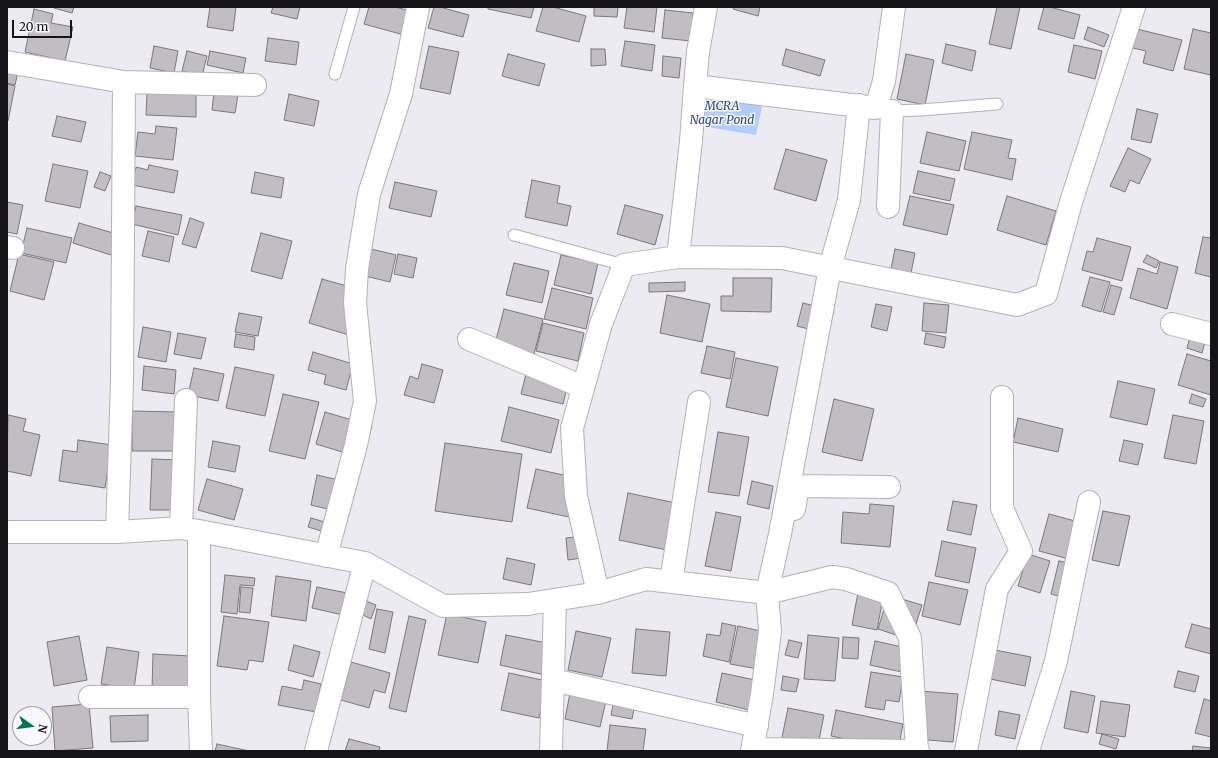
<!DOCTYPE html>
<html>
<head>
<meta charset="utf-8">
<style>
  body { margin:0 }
  #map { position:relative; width:1218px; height:758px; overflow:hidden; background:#ebebf1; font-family:Merriweather,serif }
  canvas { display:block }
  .frame { position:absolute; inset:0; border:8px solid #151517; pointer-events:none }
  .north { position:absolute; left:12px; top:706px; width:40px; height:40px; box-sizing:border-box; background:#f8f8ff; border:1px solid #9d9da2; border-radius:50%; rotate:104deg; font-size:11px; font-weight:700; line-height:16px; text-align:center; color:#151517 }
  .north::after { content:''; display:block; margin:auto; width:14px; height:18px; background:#007754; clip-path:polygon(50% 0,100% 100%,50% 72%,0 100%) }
  .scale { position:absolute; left:12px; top:20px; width:60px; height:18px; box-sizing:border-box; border:2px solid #151517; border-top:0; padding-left:5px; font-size:12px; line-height:14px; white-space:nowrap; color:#151517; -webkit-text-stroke:3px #f8f8ff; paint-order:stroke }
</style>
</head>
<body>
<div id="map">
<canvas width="1218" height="758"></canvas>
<div class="frame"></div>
<div class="north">N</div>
<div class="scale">20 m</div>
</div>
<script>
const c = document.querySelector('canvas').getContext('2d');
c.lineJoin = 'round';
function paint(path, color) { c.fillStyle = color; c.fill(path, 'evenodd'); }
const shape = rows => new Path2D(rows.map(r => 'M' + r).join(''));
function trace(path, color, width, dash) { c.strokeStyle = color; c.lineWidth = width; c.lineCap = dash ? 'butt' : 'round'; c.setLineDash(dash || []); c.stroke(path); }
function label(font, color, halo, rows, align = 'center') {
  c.font = font + ' Merriweather,serif'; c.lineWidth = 3; c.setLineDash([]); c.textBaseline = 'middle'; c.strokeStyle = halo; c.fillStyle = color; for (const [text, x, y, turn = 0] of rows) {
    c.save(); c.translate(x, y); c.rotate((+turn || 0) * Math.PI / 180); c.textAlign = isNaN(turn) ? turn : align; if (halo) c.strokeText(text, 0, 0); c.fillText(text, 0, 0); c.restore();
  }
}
paint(shape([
  [709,96,762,106,756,135,701,126]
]), '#b1cdfd');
const building = shape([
  [55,7,74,7,72,13,54,8,55,7],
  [210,7,236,7,233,31,207,27,210,7],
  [273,7,300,7,297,19,271,13,273,7],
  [369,7,395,7,411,11,404,35,364,24,369,7],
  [434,7,440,7,469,15,463,37,428,28,434,7],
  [488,7,534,7,531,18,488,9,488,7],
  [543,7,553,7,586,16,579,42,536,31,543,7],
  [594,7,618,7,617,17,594,16,594,7],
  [627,7,657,7,654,32,624,28,627,7],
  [734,7,760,7,758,16,733,9,734,7],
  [997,7,1020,7,1011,49,989,44,997,7],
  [1044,7,1050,7,1080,15,1074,39,1038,29,1044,7],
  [34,9,53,14,51,23,73,27,65,61,25,52,34,9],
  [665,10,693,13,691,41,662,38,665,10],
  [1088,27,1109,35,1104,47,1084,39,1088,27],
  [1137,29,1182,40,1173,71,1143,63,1146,51,1133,48,1137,29],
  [1193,29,1211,33,1211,75,1184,69,1193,29],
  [268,38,299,42,296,65,265,61,268,38],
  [625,41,655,45,652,71,621,66,625,41],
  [946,44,976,51,972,71,942,63,946,44],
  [1074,45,1102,51,1095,79,1068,72,1074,45],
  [154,46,178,51,174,73,150,68,154,46],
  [429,46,459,52,450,94,420,88,429,46],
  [591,49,605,49,606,65,591,66,591,49],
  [786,49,825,60,820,76,782,65,786,49],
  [187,51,207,56,202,76,182,71,187,51],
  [210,51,246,58,243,73,207,65,210,51],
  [508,54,545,64,539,86,502,76,508,54],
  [906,54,934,60,925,105,897,99,906,54],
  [663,56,681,58,679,78,662,76,663,56],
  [7,69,18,72,15,85,7,83,7,69],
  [7,84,15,86,8,121,7,121,7,84],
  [147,92,196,94,196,117,146,115,147,92],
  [214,92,238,95,235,113,212,110,214,92],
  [289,94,319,101,314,126,284,120,289,94],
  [1137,109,1158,114,1151,143,1131,139,1137,109],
  [57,116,86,122,81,142,52,136,57,116],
  [156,126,177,128,173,160,135,156,138,132,155,134,156,126],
  [927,132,966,141,959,171,920,163,927,132],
  [972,132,1012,140,1008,158,1016,159,1012,180,964,169,972,132],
  [1128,148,1151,159,1139,184,1130,180,1125,192,1110,186,1128,148],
  [786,149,827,160,816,201,774,189,786,149],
  [53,164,88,171,80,208,45,201,53,164],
  [149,165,178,171,174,193,132,185,136,167,148,170,149,165],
  [918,171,955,179,950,201,913,193,918,171],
  [100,172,111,176,105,191,94,187,100,172],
  [255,172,284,178,281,198,251,193,255,172],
  [532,180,560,186,557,203,571,206,567,226,525,217,532,180],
  [395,182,437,191,431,217,389,208,395,182],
  [910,196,954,205,947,235,903,225,910,196],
  [1007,196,1056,211,1046,245,997,230,1007,196],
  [7,202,23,205,17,234,7,232,7,202],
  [625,205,663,215,655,245,617,234,625,205],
  [136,206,182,215,178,235,132,224,136,206],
  [190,218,204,223,196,248,182,244,190,218],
  [79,223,120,235,114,256,73,243,79,223],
  [27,228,72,238,66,263,21,253,27,228],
  [148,231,174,237,169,262,142,256,148,231],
  [261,233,292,241,282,279,251,271,261,233],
  [1203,237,1211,238,1211,277,1195,273,1203,237],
  [1097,238,1131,247,1122,281,1082,270,1087,251,1093,252,1097,238],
  [371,249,396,255,390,282,365,276,371,249],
  [895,249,915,253,910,278,890,274,895,249],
  [19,254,54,262,44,300,10,291,19,254],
  [398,254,417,258,413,278,394,274,398,254],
  [561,255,598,263,591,294,554,285,561,255],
  [1147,255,1159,261,1156,268,1143,262,1147,255],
  [1160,262,1178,267,1167,309,1130,298,1138,268,1157,274,1160,262],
  [514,263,549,271,542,303,506,295,514,263],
  [1090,277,1110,282,1101,312,1082,306,1090,277],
  [733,278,772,278,771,312,721,311,721,296,733,296,733,278],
  [322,279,361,290,349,335,309,323,322,279],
  [685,282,685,291,649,292,649,283,685,282],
  [1111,285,1122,288,1114,315,1103,312,1111,285],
  [552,288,593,298,586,329,544,319,552,288],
  [667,295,710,304,702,342,660,333,667,295],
  [803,303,834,311,827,334,797,326,803,303],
  [924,303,949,305,946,333,922,331,924,303],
  [876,304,892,307,887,331,871,327,876,304],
  [504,309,543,319,534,354,495,344,504,309],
  [239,313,262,317,258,336,235,332,239,313],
  [543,323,584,333,578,361,536,351,543,323],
  [143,327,171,332,166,362,138,357,143,327],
  [178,333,206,338,201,359,174,354,178,333],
  [926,333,946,337,944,348,924,344,926,333],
  [236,334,255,337,254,350,234,347,236,334],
  [1190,337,1205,342,1202,353,1187,348,1190,337],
  [707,346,735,352,730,379,701,373,707,346],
  [313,352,353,364,346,390,324,384,326,375,308,370,313,352],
  [1187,354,1211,361,1211,395,1178,385,1187,354],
  [736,358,778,367,768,416,726,407,736,358],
  [529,362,571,372,563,404,521,394,529,362],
  [422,364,443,370,434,403,404,395,410,376,418,379,422,364],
  [144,366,176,370,174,394,142,390,144,366],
  [235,367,274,375,265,416,226,408,235,367],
  [194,368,224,374,218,401,188,395,194,368],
  [1118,381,1155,389,1147,425,1110,417,1118,381],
  [283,394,319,402,305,459,269,451,283,394],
  [1192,394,1206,399,1203,407,1189,403,1192,394],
  [834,399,874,409,862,461,822,452,834,399],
  [509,407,559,420,551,453,501,441,509,407],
  [132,411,177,412,176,451,132,451,132,411],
  [325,412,372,426,362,458,316,444,325,412],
  [8,415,26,419,23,431,40,435,31,476,7,471,8,415],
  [1173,415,1204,421,1196,464,1164,458,1173,415],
  [1018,418,1063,429,1058,452,1013,442,1018,418],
  [718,432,749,437,739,496,708,492,718,432],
  [78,440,112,445,105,488,59,481,63,450,77,452,78,440],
  [1124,440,1143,444,1138,465,1119,461,1124,440],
  [213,441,240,446,235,472,208,467,213,441],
  [445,443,522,454,512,522,435,511,445,443],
  [152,459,180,460,179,510,150,510,152,459],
  [536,469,577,478,569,517,527,508,536,469],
  [317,475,347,482,340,512,311,505,317,475],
  [207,479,243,489,234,520,198,510,207,479],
  [752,481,773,486,769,509,747,504,752,481],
  [628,493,676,503,667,550,619,540,628,493],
  [953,501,977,505,971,535,947,530,953,501],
  [870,504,894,506,890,547,841,543,843,512,869,514,870,504],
  [1103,511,1130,516,1119,566,1092,560,1103,511],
  [716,512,741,517,731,571,705,566,716,512],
  [1049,514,1090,525,1080,562,1039,551,1049,514],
  [311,518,328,523,325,532,308,527,311,518],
  [585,536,588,557,568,560,566,538,585,536],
  [942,541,976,548,969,583,935,576,942,541],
  [1028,554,1050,561,1040,593,1018,586,1028,554],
  [507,558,535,564,531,585,503,579,507,558],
  [1059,561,1078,565,1069,599,1051,594,1059,561],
  [225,575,255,578,254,586,240,585,237,614,221,612,225,575],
  [276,576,311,581,306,621,271,616,276,576],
  [929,582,968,590,960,625,922,616,929,582],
  [241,587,253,588,250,613,239,612,241,587],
  [317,587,347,593,343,615,312,608,317,587],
  [859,587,884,592,877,630,852,625,859,587],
  [888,595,922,605,911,640,878,629,888,595],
  [366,601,376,605,371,619,361,614,366,601],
  [377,609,393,612,385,653,369,649,377,609],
  [447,614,486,622,478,663,438,655,447,614],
  [224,616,269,622,263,662,249,660,247,670,217,666,224,616],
  [409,616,426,620,406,712,389,708,409,616],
  [722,623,736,626,729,662,703,656,707,634,720,636,722,623],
  [1192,624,1211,629,1211,654,1185,647,1192,624],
  [738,626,765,632,758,669,730,664,738,626],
  [636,629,670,632,666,676,632,673,636,629],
  [576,631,611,638,602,677,568,670,576,631],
  [506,635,552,644,545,675,500,665,506,635],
  [808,635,839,638,835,681,804,679,808,635],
  [79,636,87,680,54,686,47,642,79,636],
  [843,637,859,638,858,659,842,658,843,637],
  [789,640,802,643,798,658,785,655,789,640],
  [875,641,916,650,911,674,870,665,875,641],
  [294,645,320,652,313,677,288,670,294,645],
  [107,647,139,652,134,689,101,684,107,647],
  [995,650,1031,657,1025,686,990,679,995,650],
  [153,654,190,656,188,691,152,690,153,654],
  [351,662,390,673,385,693,374,690,369,708,341,700,351,662],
  [1178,671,1199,676,1195,692,1174,687,1178,671],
  [871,672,903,677,899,702,886,700,884,710,865,707,871,672],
  [509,673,547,681,539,718,501,710,509,673],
  [722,673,755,680,749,710,716,702,722,673],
  [783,676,799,679,796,692,781,690,783,676],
  [304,680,321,684,316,712,278,705,282,686,302,690,304,680],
  [920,691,958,694,953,742,916,739,920,691],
  [1071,691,1095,696,1088,733,1064,728,1071,691],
  [570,693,606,701,600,727,565,719,570,693],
  [1204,699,1211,701,1211,737,1195,733,1204,699],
  [614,700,635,704,632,719,611,715,614,700],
  [1101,701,1130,705,1125,737,1096,733,1101,701],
  [89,704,93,748,55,751,52,707,89,704],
  [788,708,824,715,817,750,781,742,788,708],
  [836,710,903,724,898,750,831,736,836,710],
  [999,711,1020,715,1015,739,995,735,999,711],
  [148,715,148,741,111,742,110,716,148,715],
  [610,725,646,729,643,751,607,751,610,725],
  [1102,734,1119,739,1116,749,1099,744,1102,734],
  [349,739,380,747,379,751,345,751,349,739],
  [217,744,249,751,215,751,217,744],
  [1193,746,1211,748,1211,751,1192,751,1193,746]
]);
paint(building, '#c2bdc2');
trace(building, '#7b777c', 1);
const service = shape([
  [335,74,354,7],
  [889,111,892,111,921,110,997,104],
  [514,235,624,265]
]);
const minor = shape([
  [7,62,124,82,255,85],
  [695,86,698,52,706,7],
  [859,105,849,200,830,268,780,534,767,593,832,577,846,579,888,593,910,638,917,751],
  [888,207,892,111],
  [7,247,13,248],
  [678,257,782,258,1017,305,1046,294,1071,202,1134,7],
  [1172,324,1211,334],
  [469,339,583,387],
  [794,509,798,486,889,487],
  [181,528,186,400],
  [199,531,199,697,201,751],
  [7,532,117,532,181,528,199,531,365,563,443,606,528,604,598,593,646,579,767,593,770,631,762,694,752,751],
  [117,532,122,381,124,82],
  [326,556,356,445,365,401,355,303,357,269,369,194,401,94,418,7],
  [671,582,699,402],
  [598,593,576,496,572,428,601,324,624,265,678,257,691,141,695,86,876,108,884,81,894,7],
  [562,682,757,726],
  [90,697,199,697],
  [753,749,918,751],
  [316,751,365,563],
  [551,751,555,600],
  [966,751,997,589,1021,551,1002,508,1002,397],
  [1028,751,1056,661,1089,502]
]);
trace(service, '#b2b2b8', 13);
trace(minor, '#b2b2b8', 24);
trace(service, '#fff', 11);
trace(minor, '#fff', 22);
label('italic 12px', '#294a82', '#f8f8ff', [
  ["MCRA",722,107],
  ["Nagar Pond",722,121]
]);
</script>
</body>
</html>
